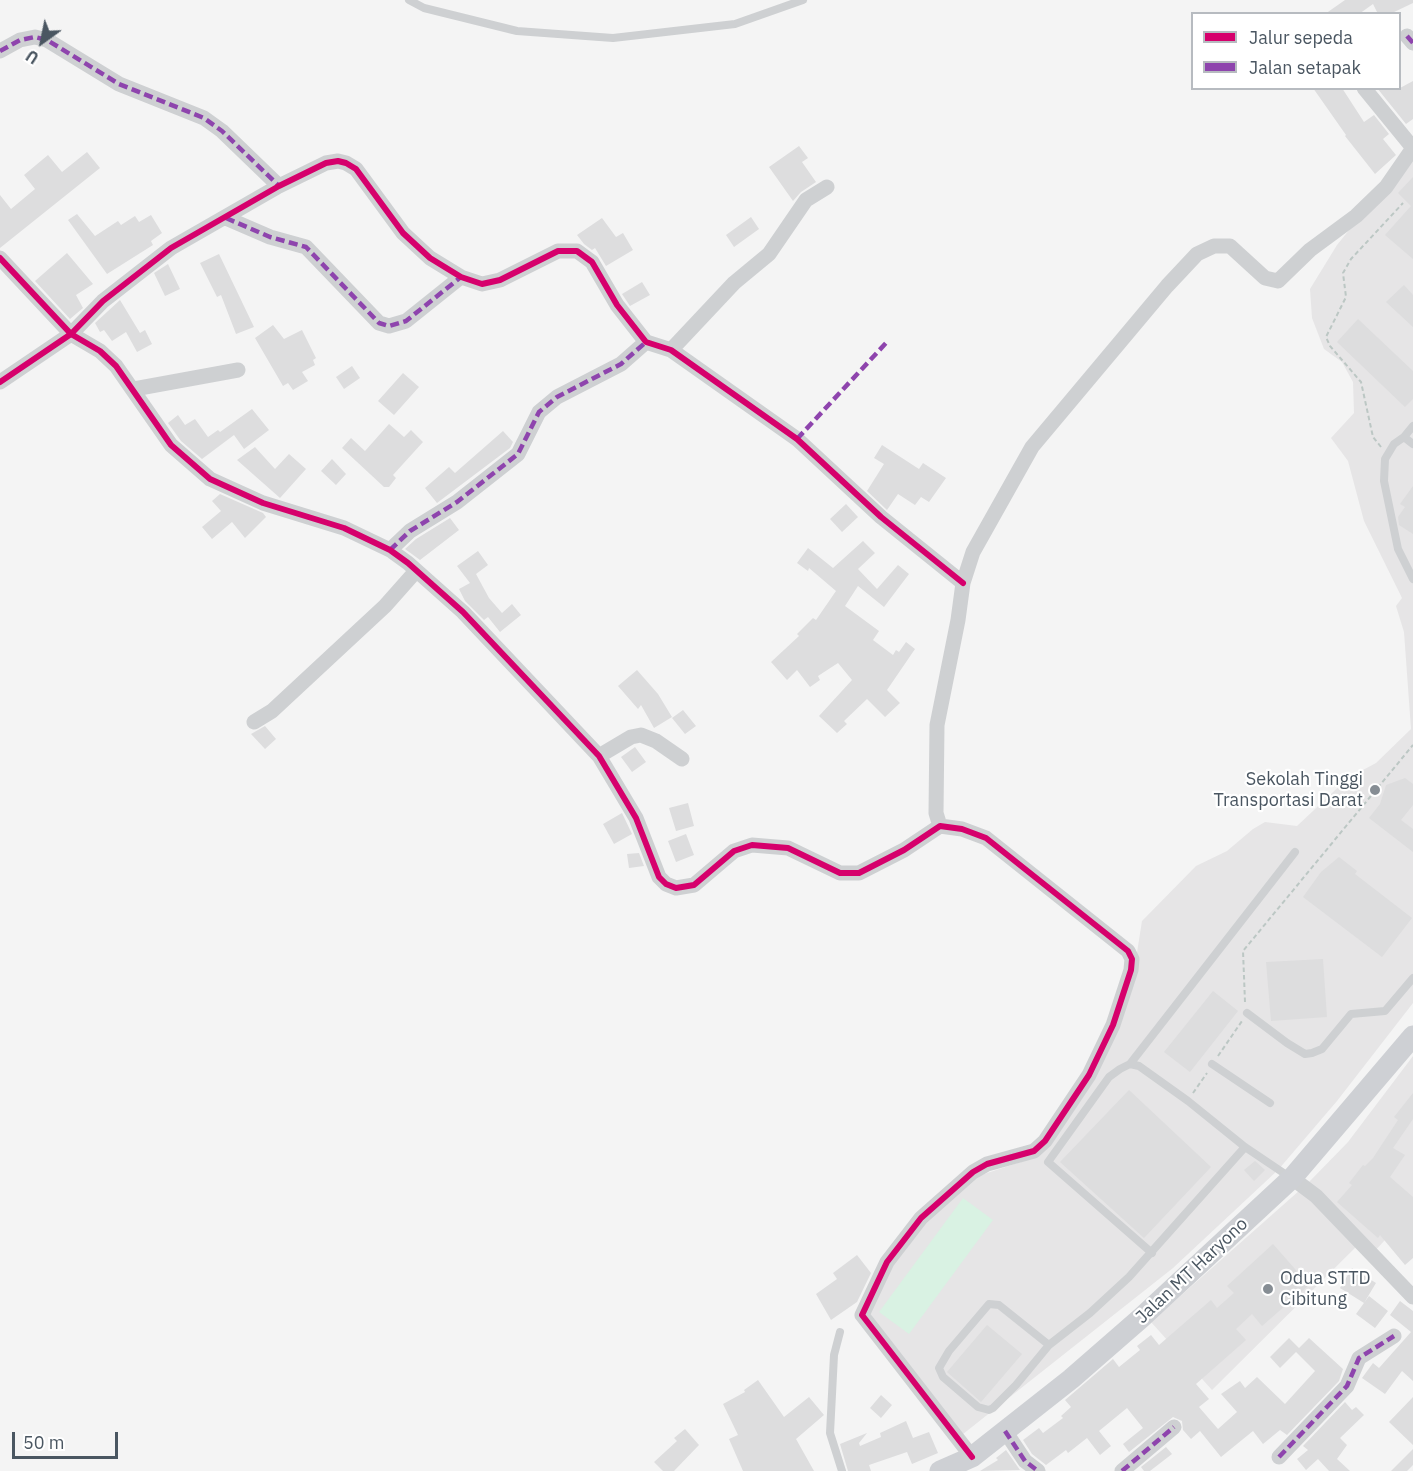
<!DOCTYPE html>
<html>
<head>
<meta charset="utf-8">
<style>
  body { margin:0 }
  #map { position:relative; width:1413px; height:1471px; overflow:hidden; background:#f4f4f4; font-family:"IBM Plex Sans",sans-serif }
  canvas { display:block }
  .legend { position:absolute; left:1191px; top:12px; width:210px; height:78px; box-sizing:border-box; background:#fff; border:2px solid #b7bbc0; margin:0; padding:8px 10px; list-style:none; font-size:18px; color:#4a5661 }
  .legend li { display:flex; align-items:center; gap:12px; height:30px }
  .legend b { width:30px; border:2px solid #b7bbc0 }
  .north { position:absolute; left:12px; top:12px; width:60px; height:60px; -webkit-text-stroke:4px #fff; paint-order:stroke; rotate:213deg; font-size:16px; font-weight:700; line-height:24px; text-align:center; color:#4a5661 }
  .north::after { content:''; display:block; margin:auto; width:21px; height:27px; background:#4a5661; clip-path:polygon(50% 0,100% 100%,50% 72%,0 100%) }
  .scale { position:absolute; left:12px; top:1432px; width:106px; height:27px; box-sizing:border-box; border:3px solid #4a5661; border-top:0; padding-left:8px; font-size:18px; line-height:21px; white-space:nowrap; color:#4a5661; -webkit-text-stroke:4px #fff; paint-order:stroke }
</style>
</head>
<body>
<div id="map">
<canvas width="1413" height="1471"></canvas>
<ul class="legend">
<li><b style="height:8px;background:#d6006c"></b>Jalur sepeda</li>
<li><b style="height:8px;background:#8e44ad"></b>Jalan setapak</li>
</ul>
<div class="north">U</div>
<div class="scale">50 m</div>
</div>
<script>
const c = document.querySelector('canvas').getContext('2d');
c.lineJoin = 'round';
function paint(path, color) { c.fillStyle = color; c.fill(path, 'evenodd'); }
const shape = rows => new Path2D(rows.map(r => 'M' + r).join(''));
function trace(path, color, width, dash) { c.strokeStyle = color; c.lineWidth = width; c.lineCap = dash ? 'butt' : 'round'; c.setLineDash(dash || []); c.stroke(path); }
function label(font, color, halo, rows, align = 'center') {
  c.font = font + ' "IBM Plex Sans",sans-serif'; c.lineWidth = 4.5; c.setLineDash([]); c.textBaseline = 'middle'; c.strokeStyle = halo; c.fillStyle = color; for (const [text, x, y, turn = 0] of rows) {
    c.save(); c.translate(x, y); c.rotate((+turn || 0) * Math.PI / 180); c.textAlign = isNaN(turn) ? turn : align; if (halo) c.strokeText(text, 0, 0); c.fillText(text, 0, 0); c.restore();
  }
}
paint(shape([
  [1413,151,1413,1003,1337,1101,1278,1170,1173,1268,958,1438,865,1306,902,1243,981,1175,1036,1157,1132,984,1142,921,1196,866,1227,851,1253,829,1265,822,1297,826,1348,778,1376,763,1411,729,1404,632,1396,606,1402,598,1364,521,1348,461,1331,438,1354,413,1353,382,1342,362,1324,349,1312,318,1310,289,1337,245],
  [1413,1056,1413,1209,1375,1251,1364,1239,1212,1390,1151,1322,1309,1182,1348,1142]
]), '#e6e5e6');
paint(shape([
  [963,1198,993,1220,909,1334,879,1312]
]), '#d9f2e3');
paint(shape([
  [1345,0,1413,0,1413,3,1390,14,1378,14,1373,4,1359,14,1325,14],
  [1413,81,1413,119,1406,124,1377,88,1400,88],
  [1313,88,1342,88,1364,122,1374,115,1389,134,1383,139,1396,155,1375,174,1345,136,1346,135],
  [799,146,808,158,802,162,816,182,801,192,793,201,769,167],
  [87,152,100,168,0,248,0,195,11,209,35,189,24,175,48,155,62,172],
  [1413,177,1413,259,1385,235,1411,206,1398,193],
  [77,214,95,236,118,221,121,225,135,216,139,222,151,215,162,233,151,241,153,245,107,274,68,220],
  [751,217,759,229,734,247,726,235],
  [602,218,616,237,623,233,633,250,606,266,595,248,592,250,584,244,577,235],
  [67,253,93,284,76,295,83,308,70,319,35,281],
  [219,254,254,327,236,334,221,295,217,297,200,263],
  [168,264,180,289,165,296,154,273],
  [642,282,650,295,630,306,622,294],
  [1404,285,1413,295,1413,327,1386,302],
  [120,300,140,333,145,330,152,344,137,352,126,332,112,341,104,330,100,332,95,323],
  [1358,319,1413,371,1413,399,1405,407,1337,342],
  [273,325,284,339,302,330,316,358,313,360,315,365,302,372,308,381,293,390,288,383,283,386,255,338],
  [352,366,360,378,344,389,336,377],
  [403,373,419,387,394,415,378,401],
  [252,409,269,430,244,449,234,435,202,459,181,441,168,423,178,415,185,425,195,419,208,437,218,430,220,432],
  [389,424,404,437,411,430,423,442,393,475,396,478,389,487,384,487,342,448,351,438,365,451],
  [503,431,513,442,510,448,437,503,425,488,449,467,455,473],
  [882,445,919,469,923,463,946,478,929,502,921,497,915,505,898,494,887,510,867,491,884,464,874,458],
  [255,447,275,469,289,454,306,469,280,498,237,460],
  [332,459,346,474,336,485,321,471],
  [1413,486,1413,534,1399,525,1398,517,1405,507,1400,504],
  [220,494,263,513,266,517,245,538,232,522,212,539,202,527,221,511,212,501],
  [846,504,858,517,842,532,830,519],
  [450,518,459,530,420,560,405,549,416,539],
  [863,541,875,553,858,569,877,589,898,565,909,574,884,607,858,586,845,606,879,631,873,640,893,655,896,650,899,652,906,642,915,649,887,690,900,703,885,717,867,699,844,721,847,724,837,733,819,716,852,680,838,663,818,676,820,680,810,687,797,670,787,680,771,662,799,636,797,634,813,618,816,620,836,591,809,568,808,571,797,563,808,548,833,568],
  [478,551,488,565,476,574,489,598,502,613,512,604,521,615,500,632,488,617,484,620,465,601,459,589,470,583,457,566],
  [637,670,658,694,672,717,654,728,641,705,638,709,618,686],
  [683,710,696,726,685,734,672,718],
  [265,726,276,739,265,749,251,734],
  [635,747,646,762,632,772,621,757],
  [1405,778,1413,784,1413,805,1401,820,1413,829,1413,852,1369,818,1380,804,1386,785],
  [688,803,694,826,676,831,669,808],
  [622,813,632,834,614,844,603,824],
  [686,834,694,855,676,862,668,841],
  [639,853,644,866,629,868,627,854],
  [1339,857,1357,871,1355,874,1412,918,1382,957,1303,897,1321,872],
  [1323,959,1327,1017,1271,1021,1266,962],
  [1213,991,1238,1011,1190,1072,1164,1052],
  [1129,1090,1211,1167,1144,1238,1060,1162],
  [1413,1093,1413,1119,1393,1148,1405,1155,1390,1177,1413,1197,1413,1258,1405,1265,1380,1235,1378,1238,1337,1202,1352,1185,1349,1183,1363,1165,1365,1166,1373,1158,1398,1120,1394,1117],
  [1255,1161,1265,1170,1254,1181,1244,1170],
  [1273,1244,1309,1285,1262,1326,1252,1314,1236,1329,1246,1340,1196,1384,1209,1399,1199,1407,1218,1429,1237,1412,1221,1394,1240,1381,1245,1388,1257,1377,1285,1404,1315,1371,1296,1352,1280,1368,1270,1357,1289,1338,1299,1348,1309,1338,1343,1369,1339,1381,1287,1435,1280,1430,1263,1444,1253,1431,1221,1457,1200,1431,1191,1439,1183,1430,1182,1421,1173,1417,1129,1452,1123,1444,1143,1428,1127,1408,1099,1431,1111,1446,1100,1455,1087,1438,1068,1453,1066,1450,1046,1465,1032,1454,1023,1440,1039,1428,1043,1433,1063,1418,1061,1416,1071,1407,1065,1400,1113,1359,1119,1367,1140,1350,1137,1346,1151,1335,1159,1345,1211,1300,1217,1308,1234,1293,1227,1286],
  [857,1255,871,1273,857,1302,831,1320,816,1294,837,1279,833,1273],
  [1352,1268,1376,1283,1364,1303,1340,1288],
  [1369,1296,1388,1311,1375,1328,1356,1314],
  [1400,1301,1413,1311,1413,1381,1402,1371,1385,1394,1362,1378,1373,1363,1379,1368,1411,1332,1390,1315],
  [987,1325,1022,1354,981,1402,947,1372],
  [758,1380,784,1417,809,1397,824,1415,796,1439,814,1471,743,1471,729,1439,738,1435,723,1404,745,1392,744,1390],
  [881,1395,892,1405,881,1418,870,1408],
  [1413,1397,1413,1445,1389,1422],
  [1345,1402,1352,1410,1356,1407,1364,1415,1340,1438,1347,1445,1337,1459,1350,1471,1329,1471,1318,1459,1306,1470,1297,1459,1308,1450,1303,1446],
  [906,1421,913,1438,929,1432,938,1453,912,1464,907,1452,869,1465,871,1471,848,1471,840,1444,867,1433,859,1443,860,1446,881,1437,880,1433],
  [685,1429,699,1445,674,1471,663,1471,654,1462,677,1441,674,1438],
  [1166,1447,1172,1454,1150,1471,1144,1471,1141,1467],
  [1413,1449,1413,1465,1407,1471,1391,1471],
  [1006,1450,1020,1470,980,1471,998,1460,996,1458]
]), '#ddddde');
trace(shape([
  [1381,447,1373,437,1361,382,1330,346,1326,337,1346,297,1343,273,1351,259,1403,203],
  [1245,1002,1243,951,1413,745],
  [1218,1056,1242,1021],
  [1193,1093,1207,1073]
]), '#bcc7c4', 2, [4.5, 3]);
trace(shape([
  [409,0,424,8,517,31,613,38,735,24,803,0],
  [1413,426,1404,437,1413,444],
  [1404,437,1394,444,1385,459,1384,481,1398,549,1413,579],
  [1247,1013,1287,1043,1305,1054,1312,1053,1322,1049,1351,1014,1385,1011,1413,978],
  [1130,1064,1295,852],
  [1212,1064,1270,1103],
  [1152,1253,1048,1162,1109,1077,1120,1069,1130,1064,1139,1066,1188,1101,1245,1147,1291,1178],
  [840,1332,834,1355,830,1433,842,1471],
  [1049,1345,999,1305,989,1304,949,1351,939,1368,943,1377,978,1407,989,1410,993,1408,1016,1385,1049,1345,1090,1313,1129,1277,1245,1147]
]), '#ced0d2', 8);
trace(shape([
  [1407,36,1413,43],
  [0,51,20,40,35,37,47,40,119,84,204,118,222,131,279,186],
  [1364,88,1413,148],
  [226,218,270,237,306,247,379,323,389,326,406,321,461,277],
  [0,258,71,334,103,301,171,248,279,186,326,163,338,161,346,163,356,169,403,233,430,258,461,277,482,284,500,280,558,251,577,251,592,262,617,305,646,342,671,350,797,439,881,517,963,583],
  [671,350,734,283,769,254,806,200,827,187],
  [0,382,71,334,100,351,116,366,171,445,210,479,263,503,344,528,390,550,408,563,463,612,599,756,636,818,659,877,666,884,676,888,694,885,734,851,752,845,788,848,840,873,859,873,904,850,940,826,962,829,986,838,1128,951,1132,959,1131,970,1113,1025,1089,1075,1045,1141,1034,1151,987,1164,973,1172,921,1218,887,1262,862,1315,972,1457],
  [134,389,238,370],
  [390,550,410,531,457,502,518,454,539,412,557,397,621,364,646,342],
  [254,722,272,711,385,606,416,571],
  [599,756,631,737,641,735,656,741,682,759],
  [940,826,936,813,937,725,958,620,963,583,973,552,1032,447,1167,286,1197,254,1214,246,1230,246,1265,278,1278,281,1310,250,1356,216,1386,187,1413,148],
  [1292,1178,1316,1196,1413,1297],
  [1005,1431,1025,1461,1038,1471],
  [1279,1457,1347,1386,1359,1358,1394,1336],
  [1122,1471,1174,1427]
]), '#ced0d2', 15);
trace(shape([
  [940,1471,972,1457,1071,1379,1141,1318,1292,1178,1413,1036]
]), '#ced0d4', 21);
trace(shape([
  [1407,36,1413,43],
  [0,51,20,40,35,37,47,40,119,84,204,118,222,131,279,186],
  [226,218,270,237,306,247,379,323,389,326,406,321,461,277],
  [797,439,886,343],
  [390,550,410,531,457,502,518,454,539,412,557,397,621,364,646,342],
  [1005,1431,1025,1461,1038,1471],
  [1279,1457,1347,1386,1359,1358,1394,1336],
  [1122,1471,1174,1427]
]), '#8e44ad', 4.5, [9, 4.5]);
trace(shape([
  [0,258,71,334,103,301,171,248,279,186,326,163,338,161,346,163,356,169,403,233,430,258,461,277,482,284,500,280,558,251,577,251,592,262,617,305,646,342,671,350,797,439,881,517,963,583],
  [0,382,71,334,100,351,116,366,171,445,210,479,263,503,344,528,390,550,408,563,463,612,599,756,636,818,659,877,666,884,676,888,694,885,734,851,752,845,788,848,840,873,859,873,904,850,940,826,962,829,986,838,1128,951,1132,959,1131,970,1113,1025,1089,1075,1045,1141,1034,1151,987,1164,973,1172,921,1218,887,1262,862,1315,972,1457]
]), '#d6006c', 6);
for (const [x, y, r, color] of [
  [1375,790,6,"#868d94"],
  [1268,1289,6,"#868d94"]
]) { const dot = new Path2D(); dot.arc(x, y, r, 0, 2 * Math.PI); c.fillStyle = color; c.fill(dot); trace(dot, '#fff', 2); }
label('18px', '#4a5661', '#fff', [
  ["Sekolah Tinggi",1363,780],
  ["Transportasi Darat",1363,801],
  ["Odua STTD",1280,1279,"left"],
  ["Cibitung",1280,1300,"left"]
], 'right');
label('18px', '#4a5661', '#fff', [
  ["Jalan MT Haryono",1192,1271,-43]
]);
</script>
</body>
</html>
